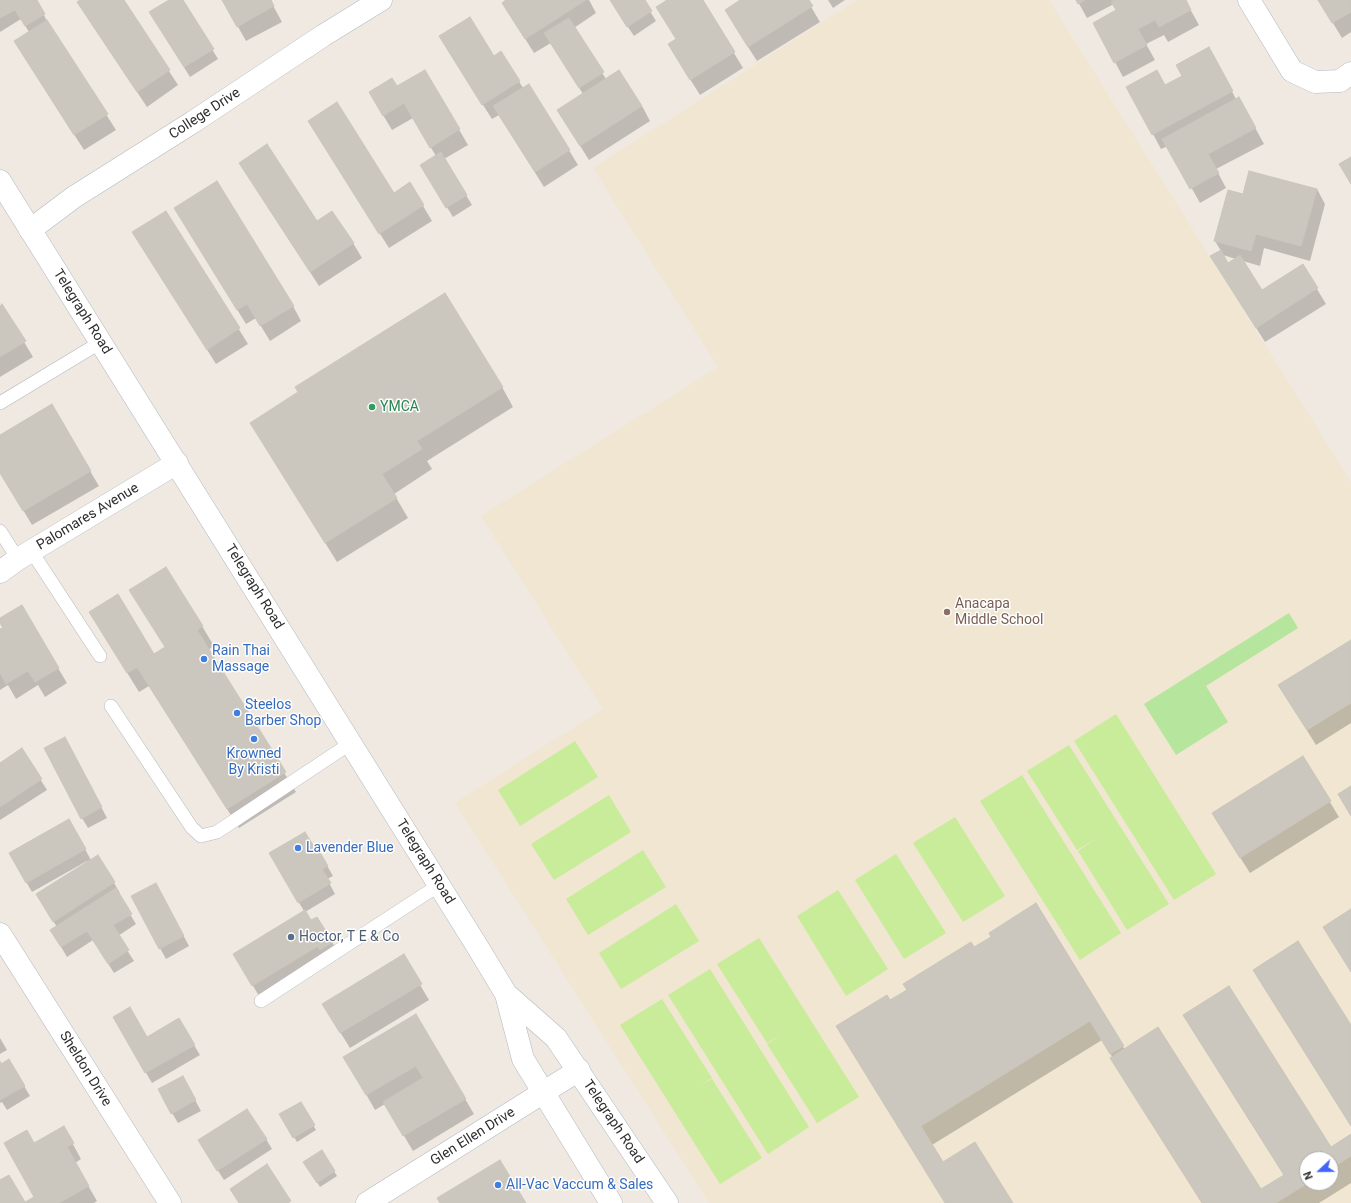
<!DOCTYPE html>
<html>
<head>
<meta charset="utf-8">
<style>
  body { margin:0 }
  #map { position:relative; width:1351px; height:1203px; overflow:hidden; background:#efe9e1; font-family:Roboto,sans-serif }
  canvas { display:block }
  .north { position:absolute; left:1299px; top:1151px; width:40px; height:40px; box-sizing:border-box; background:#fff; border:1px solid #ababab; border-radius:50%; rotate:248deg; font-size:11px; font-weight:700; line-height:16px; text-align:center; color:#2e2e2e }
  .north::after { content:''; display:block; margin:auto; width:14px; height:18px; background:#4264fb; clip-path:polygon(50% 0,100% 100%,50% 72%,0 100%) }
</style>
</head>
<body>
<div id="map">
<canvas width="1351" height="1203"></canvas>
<div class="north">N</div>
</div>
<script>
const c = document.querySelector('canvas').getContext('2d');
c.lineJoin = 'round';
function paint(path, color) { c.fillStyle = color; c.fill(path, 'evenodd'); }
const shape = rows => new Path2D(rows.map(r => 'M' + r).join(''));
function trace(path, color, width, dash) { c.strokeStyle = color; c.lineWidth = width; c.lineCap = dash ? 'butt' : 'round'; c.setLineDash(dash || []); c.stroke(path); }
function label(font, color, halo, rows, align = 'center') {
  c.font = font + ' Roboto,sans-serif'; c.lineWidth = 3; c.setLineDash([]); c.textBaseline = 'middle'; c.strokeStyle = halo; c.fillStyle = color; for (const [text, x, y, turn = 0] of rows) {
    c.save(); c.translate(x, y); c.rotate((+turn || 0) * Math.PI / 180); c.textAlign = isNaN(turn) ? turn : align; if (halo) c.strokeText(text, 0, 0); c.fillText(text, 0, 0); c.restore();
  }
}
paint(shape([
  [857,0,1049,0,1351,482,1351,1203,709,1203,455,803,603,709,481,516,718,367,593,168],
  [1307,1159,1331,1159,1331,1183,1307,1183]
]), '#f0e6d1');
paint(shape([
  [1289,613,1298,628,1206,686,1228,722,1176,755,1144,704]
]), '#b6e59e');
paint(shape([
  [1116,714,1216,874,1174,900,1074,741],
  [575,741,598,777,520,826,498,790],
  [1069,745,1169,904,1127,930,1078,851,1095,839,1077,850,1027,771],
  [1022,775,1121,933,1080,960,980,801],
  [609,795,631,832,554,880,531,844],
  [955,817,1005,896,963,922,913,843],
  [643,850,666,887,588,935,566,899],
  [896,854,946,933,904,959,855,880],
  [838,890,888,969,846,996,797,916],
  [676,904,699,941,621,989,599,953],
  [759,938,859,1097,817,1123,767,1044,783,1034,767,1043,717,964],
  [710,969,809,1127,768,1154,668,995],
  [662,999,712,1078,699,1086,712,1079,762,1158,720,1184,620,1025]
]), '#c9ec9a');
paint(shape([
  [0,0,36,0,49,25,116,130,84,150,15,42,29,32,21,19,0,32],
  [82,0,123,0,178,85,147,107,87,17],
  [171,0,182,0,218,59,190,77,156,22],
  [223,0,270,0,282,22,246,41],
  [508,0,589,0,596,13,574,28,606,79,642,106,650,121,589,160,567,125,583,94,551,43,534,53,503,3],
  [610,0,643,0,656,21,634,36],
  [669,0,702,0,743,68,700,95,678,60,677,40],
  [742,0,807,0,820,22,757,61,734,25],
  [828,0,845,0,833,8],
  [1077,0,1185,0,1199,25,1168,42,1164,35,1146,44,1155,60,1123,77,1115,62,1118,11,1114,4,1087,18],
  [1319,0,1351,0,1351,32,1342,38],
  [449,52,493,57,501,52,523,88,529,85,578,165,544,187,499,115,492,119],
  [1217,64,1236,99,1247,113,1264,144,1216,169,1226,188,1200,203,1168,146,1161,149,1153,134,1165,87,1183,77],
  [425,71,468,145,444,159,472,205,453,217,427,175,436,156,413,118,392,130,370,93,397,88],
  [318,136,393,194,410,184,432,221,389,248],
  [240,163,317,222,353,243,362,258,319,286],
  [1317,189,1325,204,1310,261,1264,248,1260,266,1243,261,1262,291,1303,266,1326,304,1265,342,1220,271,1221,251,1215,241,1244,195],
  [1223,255,1236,259,1228,264],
  [166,212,248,344,216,364,142,247],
  [184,223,293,306,301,321,270,341,256,318,246,324],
  [2,305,33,357,0,377,0,307],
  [502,387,513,407,427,461,432,469,394,494,408,518,337,562,263,443],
  [51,406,99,486,32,525,0,471,0,436],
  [0,619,58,668,67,683,45,697,38,685,16,699,8,685,0,690,0,630,4,628],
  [202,626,214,646,208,650,296,792,239,828,149,686,139,692,102,632,154,655],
  [1351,641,1351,723,1316,745,1288,700],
  [70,748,107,818,88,828,82,818],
  [22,750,47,790,0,820,0,764],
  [1303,758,1339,817,1250,873,1222,829],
  [69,820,91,860,98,856,120,893,118,894,136,924,118,936,134,961,114,973,93,940,67,957,57,940,57,927,43,905,88,862,87,861,32,892,10,854],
  [318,850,333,876,327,879,335,894,305,912,311,922,332,942,341,957,262,1001,243,969,304,911,270,854,316,852],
  [161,894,189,946,166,959,132,897],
  [1036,905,1125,1050,1260,1191,1284,1175,1184,1016,1330,1148,1351,1135,1351,1183,1319,1203,1202,1203,1123,1078,1111,1058,1113,1058,1102,1040,932,1145,943,1163,1012,1203,946,1203,849,1046,889,1002,992,937],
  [1307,1159,1331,1159,1331,1183,1307,1183],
  [403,956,429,1000,350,1048,332,1019],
  [1254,971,1351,1027,1351,1126,1266,990],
  [415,1015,474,1114,413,1151,385,1104,375,1110,345,1057],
  [114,1018,147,1038,179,1020,200,1055,152,1083],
  [0,1038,7,1050,0,1054],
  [9,1061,30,1096,7,1110,2,1102,0,1103,0,1063,1,1065],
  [188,1087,201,1111,178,1123,172,1113],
  [300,1103,316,1130,297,1142,281,1115],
  [64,1128,81,1159,75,1163,97,1201,94,1203,25,1203,36,1198,34,1145],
  [266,1139,272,1149,224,1180,205,1151],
  [322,1152,337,1176,320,1187,305,1162]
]), '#0003');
const building = shape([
  [0,0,37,0,45,14,25,26,15,10,0,18,0,0],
  [80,0,124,0,170,70,137,92,77,2,80,0],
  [169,0,183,0,214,49,184,67,149,12,169,0],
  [222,0,271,0,274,6,237,27,222,0],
  [506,0,586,0,525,39,502,3,506,0],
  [610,0,645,0,652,11,627,27,610,0],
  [667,0,703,0,735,52,690,80,668,44,676,39,656,7,667,0],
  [740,0,809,0,813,6,748,47,725,10,740,0],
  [1076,0,1085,0,1078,4,1076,0],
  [1115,0,1186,0,1191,10,1159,27,1155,20,1138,29,1147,45,1114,63,1093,23,1116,10,1111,2,1115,0],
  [1318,0,1351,0,1351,12,1332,23,1318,0],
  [470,17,494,56,501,51,520,81,482,105,439,36,470,17],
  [569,18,604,72,579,88,544,33,569,18],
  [47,20,108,114,74,135,14,41,47,20],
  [1209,47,1233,91,1152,135,1126,87,1157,70,1165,85,1182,76,1176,65,1209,47],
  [425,70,460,129,430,148,404,103,383,116,369,92,392,78,397,86,425,70],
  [619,70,642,106,580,146,557,110,619,70],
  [529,84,570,150,535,172,493,106,529,84],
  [1239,97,1256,128,1208,154,1219,173,1190,189,1162,139,1239,97],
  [337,102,394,193,410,182,424,205,379,234,308,121,337,102],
  [267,144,317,221,332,211,354,243,310,272,239,163,267,144],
  [441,152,467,195,446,208,420,165,441,152],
  [1351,157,1351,184,1339,164,1351,157],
  [1249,171,1317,189,1301,246,1256,234,1251,251,1214,241,1228,190,1243,194,1249,171],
  [217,181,294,306,260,326,247,304,237,310,174,208,217,181],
  [166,211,240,328,207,350,132,232,166,211],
  [1221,250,1228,263,1240,255,1262,290,1303,264,1318,288,1256,328,1210,256,1221,250],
  [445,293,503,387,417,441,422,449,382,474,397,498,325,543,250,423,298,392,295,387,445,293],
  [2,304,26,341,0,357,0,306,2,304],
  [52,404,91,471,23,511,0,473,0,435,52,404],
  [166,567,203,626,197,630,286,772,227,809,137,667,127,673,89,612,118,594,154,654,165,647,129,590,166,567],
  [22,605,59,668,35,682,28,671,6,684,0,673,0,629,3,628,0,623,0,618,22,605],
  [1351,640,1351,703,1307,730,1278,685,1351,640],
  [65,737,102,807,81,819,44,748,65,737],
  [22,748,42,779,0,807,0,763,22,748],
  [1303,756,1331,801,1240,858,1212,813,1303,756],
  [1351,786,1351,816,1338,794,1351,786],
  [69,819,86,849,26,883,9,853,69,819],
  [305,832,316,850,318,849,328,866,322,869,331,883,298,903,269,853,305,832],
  [98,855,115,882,53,922,36,894,98,855],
  [156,883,184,936,159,949,131,896,156,883],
  [116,888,132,914,113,925,129,950,108,964,87,931,61,947,50,930,116,888],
  [1036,903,1124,1046,1110,1054,1090,1021,921,1126,943,1162,975,1142,1013,1203,945,1203,836,1026,887,995,890,1000,907,990,903,984,971,942,974,947,991,937,989,933,1036,903],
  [1351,909,1351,972,1323,927,1351,909],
  [305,910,311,920,317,917,333,942,320,950,318,946,252,986,233,954,305,910],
  [1298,941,1351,1025,1351,1126,1253,970,1298,941],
  [404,954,422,984,340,1033,322,1004,404,954],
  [1229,986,1331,1147,1351,1134,1351,1156,1331,1169,1331,1159,1307,1159,1307,1183,1308,1183,1276,1203,1202,1203,1110,1058,1158,1027,1261,1189,1284,1175,1183,1015,1229,986],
  [130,1007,147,1037,179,1018,195,1045,145,1073,113,1017,130,1007],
  [416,1014,466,1099,403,1136,383,1102,423,1078,416,1066,366,1095,343,1057,416,1014],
  [9,1059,25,1086,0,1100,0,1061,1,1064,9,1059],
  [183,1076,196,1100,171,1114,158,1089,183,1076],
  [301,1102,315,1125,293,1138,279,1114,301,1102],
  [247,1109,267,1139,217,1171,198,1140,247,1109],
  [64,1126,74,1143,67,1147,89,1186,59,1203,0,1203,0,1180,9,1175,25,1202,34,1197,4,1143,27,1130,34,1143,64,1126],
  [322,1150,335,1171,317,1183,303,1162,322,1150],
  [500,1160,526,1203,440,1203,437,1198,500,1160],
  [267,1164,291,1201,288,1203,239,1203,230,1189,267,1164]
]);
paint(building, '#cbc7bf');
trace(building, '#cbc5ba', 1);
const lane = shape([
  [0,403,101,342],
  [0,531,18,559],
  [32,552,100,656],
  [111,706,192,828,201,836,217,832,351,743],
  [261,1001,439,885]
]);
const street = shape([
  [1249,0,1292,71,1315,82,1340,81,1351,73],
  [30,230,74,197,193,122,324,35,381,0],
  [0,572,18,559,177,463],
  [0,934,170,1203],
  [367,1203,579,1070]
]);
const secondary = shape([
  [0,181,477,946,506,994,523,1059,611,1203],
  [506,994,556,1038,667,1203]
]);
trace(lane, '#b4b7c1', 14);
trace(street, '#b4b7c1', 23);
trace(secondary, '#b4b7c1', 23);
trace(lane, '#fff', 13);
trace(street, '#fff', 22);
trace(secondary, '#fff', 22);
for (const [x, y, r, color] of [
  [372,407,4,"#2e9e5b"],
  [947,612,4,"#8d6e63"],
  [204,659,4,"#3f7fe0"],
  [237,713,4,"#3f7fe0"],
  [254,739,4,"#3f7fe0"],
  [298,848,4,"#3f7fe0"],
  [291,937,4,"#5c6f8a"],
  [498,1185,4,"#3f7fe0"]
]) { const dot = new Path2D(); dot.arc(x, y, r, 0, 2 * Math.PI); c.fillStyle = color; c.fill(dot); trace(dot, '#fff', 1.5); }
label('14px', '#2e2e2e', '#fff', [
  ["College Drive",205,114,-33],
  ["Telegraph Road",82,312,58],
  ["Palomares Avenue",88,517,-31],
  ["Telegraph Road",254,587,58],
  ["Telegraph Road",425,862,58],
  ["Sheldon Drive",85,1069,58],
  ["Telegraph Road",613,1122,56],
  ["Glen Ellen Drive",473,1137,-32]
]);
label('14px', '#27864d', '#fff', [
  ["YMCA",380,407]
], 'left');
label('14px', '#785e54', '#fff', [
  ["Anacapa",955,604],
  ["Middle School",955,620]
], 'left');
label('14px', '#366cbe', '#fff', [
  ["Rain Thai",212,651],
  ["Massage",212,667],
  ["Steelos",245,705],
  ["Barber Shop",245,721],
  ["Krowned",254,754,"center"],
  ["By Kristi",254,770,"center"],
  ["Lavender Blue",306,848],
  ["All-Vac Vaccum & Sales",506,1185]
], 'left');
label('14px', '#4e5e75', '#fff', [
  ["Hoctor, T E & Co",299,937]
], 'left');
</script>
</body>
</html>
